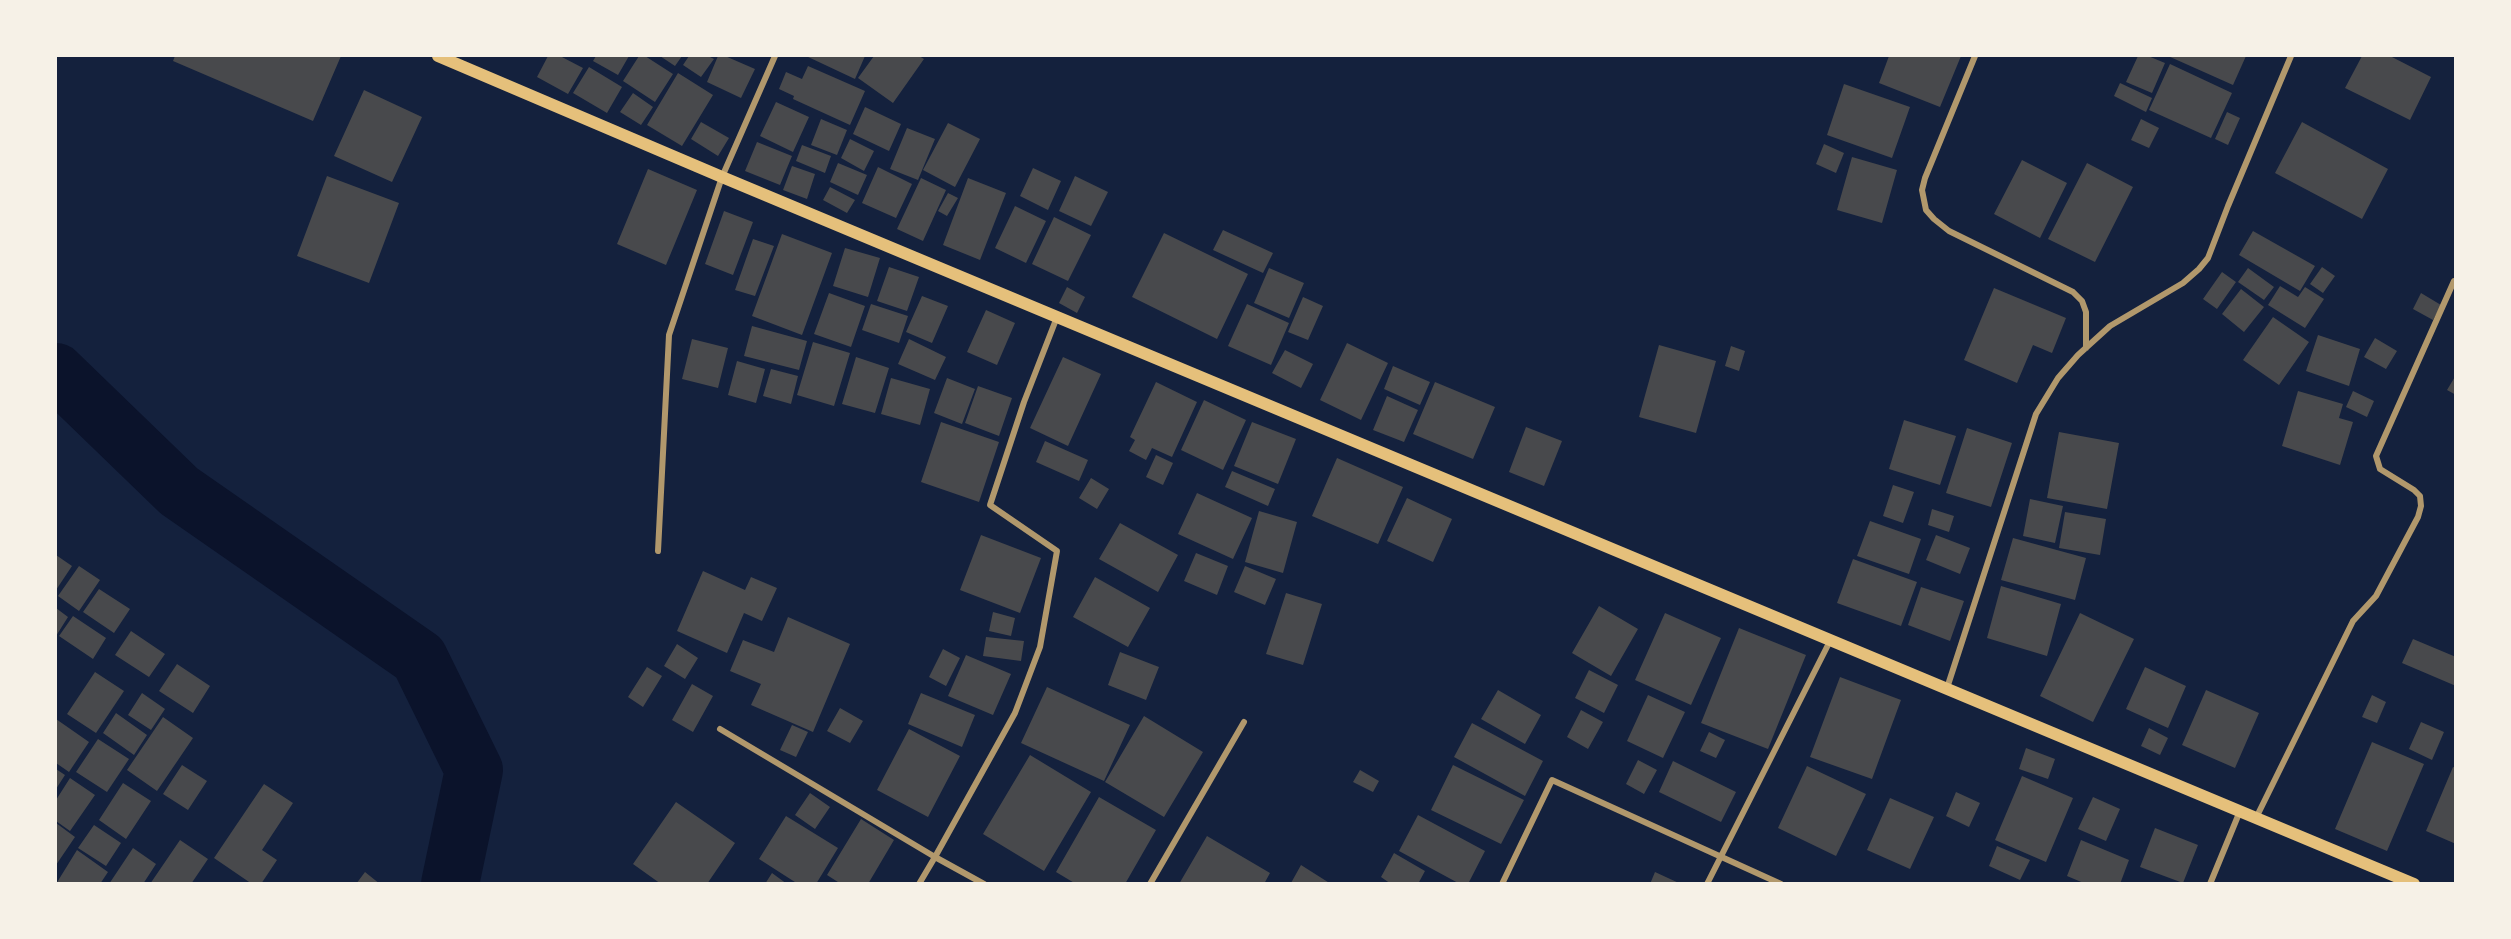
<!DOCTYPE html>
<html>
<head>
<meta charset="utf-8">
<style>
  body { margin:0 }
  #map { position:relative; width:2511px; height:939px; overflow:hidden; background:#14213d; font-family:"DM Sans",sans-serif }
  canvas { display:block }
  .frame { position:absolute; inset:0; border:57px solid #f6f1e7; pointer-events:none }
</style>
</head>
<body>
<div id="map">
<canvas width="2511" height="939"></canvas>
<div class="frame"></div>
</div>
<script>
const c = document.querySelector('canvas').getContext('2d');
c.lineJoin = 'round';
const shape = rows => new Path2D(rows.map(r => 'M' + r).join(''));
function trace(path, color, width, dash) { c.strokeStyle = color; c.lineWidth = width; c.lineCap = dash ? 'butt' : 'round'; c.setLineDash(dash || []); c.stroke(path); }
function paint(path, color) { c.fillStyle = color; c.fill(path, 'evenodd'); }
trace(shape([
  [56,372,179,491,419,658,474,770,450,884]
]), '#0b132b', 58);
paint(shape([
  [175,56,341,56,313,121,173,61],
  [548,56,560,56,583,68,568,94,537,77],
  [596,56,629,56,618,75,593,61],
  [639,56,645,56,673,74,655,102,623,81],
  [660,56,682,56,675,66],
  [689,56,708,56,714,59,701,77,683,65],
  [718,56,725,56,755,69,741,98,707,82],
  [806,56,865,56,855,79],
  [874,56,919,56,924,59,893,103,858,78],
  [1889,56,1961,56,1940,107,1879,83],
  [2138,56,2148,56,2165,63,2152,93,2126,82],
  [2168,56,2246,56,2233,85],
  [2362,56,2390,56,2431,77,2410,120,2345,88],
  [2170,64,2232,93,2211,138,2149,110],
  [808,66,865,91,850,125,793,99,794,96,779,89,786,72,802,79],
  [589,67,622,87,607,113,573,93],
  [678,73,713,95,682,146,647,125],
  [2120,83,2152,98,2146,112,2114,96],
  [1844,84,1910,107,1892,158,1827,135],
  [364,90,422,117,392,182,334,156],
  [633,93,653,107,641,125,620,112],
  [776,102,809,117,793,152,760,136],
  [865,107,901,124,889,151,853,134],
  [2227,112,2240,118,2228,145,2215,139],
  [821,119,847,130,837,155,811,145],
  [2141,119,2159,128,2149,148,2131,140],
  [701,122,729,138,718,156,691,139],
  [2302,122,2388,169,2362,219,2275,173],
  [948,123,980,139,955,187,923,170],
  [907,128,935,139,918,180,890,169],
  [850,139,874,151,864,171,841,158],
  [757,142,792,156,780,185,745,171],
  [1824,144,1844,153,1836,173,1816,164],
  [802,145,831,156,825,173,796,161],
  [1852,157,1897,170,1882,223,1837,210],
  [2022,160,2067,183,2040,238,1994,214],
  [838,163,867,175,858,195,830,182],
  [2087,163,2133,187,2095,262,2048,239],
  [792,166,815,174,807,199,783,190],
  [878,167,912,184,896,218,862,203],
  [1033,168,1061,181,1048,210,1020,196],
  [648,169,697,190,666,265,617,244],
  [327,176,399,203,369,283,297,256],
  [1075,176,1108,192,1091,226,1059,211],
  [921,178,946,190,923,241,897,229],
  [968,178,1006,193,980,260,943,245],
  [830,187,855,200,847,213,823,200],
  [948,193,958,198,947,216,938,211],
  [1015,206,1046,221,1026,263,995,248],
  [724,211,753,222,733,275,705,264],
  [1054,217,1091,235,1068,281,1032,264],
  [1223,230,1273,253,1263,273,1213,250],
  [2253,231,2315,266,2300,291,2239,255],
  [1164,233,1248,274,1217,339,1132,297],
  [782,234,832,253,802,335,752,316],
  [753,239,774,246,755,296,735,290],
  [845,248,880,258,868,297,833,286],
  [889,267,919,277,907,311,877,301],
  [2322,267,2335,276,2323,293,2310,284],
  [1269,268,1304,283,1289,318,1254,303],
  [2248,268,2274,287,2264,300,2238,282],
  [2222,272,2236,282,2217,309,2203,299],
  [2280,286,2298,297,2305,287,2324,299,2305,328,2268,305],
  [1067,287,1085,297,1077,313,1059,303],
  [1994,288,2066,318,2052,353,2033,345,2017,383,1964,360],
  [2241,289,2264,307,2244,332,2222,314],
  [829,293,865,306,851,347,814,334],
  [2421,293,2441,305,2433,320,2413,309],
  [922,296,948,306,932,343,906,332],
  [1303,297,1323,306,1308,340,1288,332],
  [871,304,908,316,899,343,862,330],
  [1247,304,1289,323,1271,365,1228,346],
  [986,310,1015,323,997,365,967,352],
  [2273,317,2309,342,2279,385,2243,360],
  [752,326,807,341,799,370,744,356],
  [2318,335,2360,349,2349,386,2306,371],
  [2375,338,2397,351,2386,369,2364,357],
  [692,339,728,348,718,388,682,379],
  [909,339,946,357,935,380,898,364],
  [813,342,850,353,834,406,797,395],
  [1347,343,1388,363,1361,420,1320,400],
  [1659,345,1716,361,1696,433,1639,417],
  [1731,346,1745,351,1739,371,1725,366],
  [1285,350,1313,364,1301,388,1272,373],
  [856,357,889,368,875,413,842,404],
  [1063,357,1101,374,1068,446,1030,428],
  [737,361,765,369,756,403,728,395],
  [1393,366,1430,382,1420,405,1384,389],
  [771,369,798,376,791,404,763,396],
  [2456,375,2456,395,2447,390],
  [891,378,930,389,920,425,881,414],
  [947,378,975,389,962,424,934,413],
  [1156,382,1197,402,1172,457,1152,448,1146,460,1129,451,1135,440,1130,437],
  [1435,382,1495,407,1473,459,1413,434],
  [978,386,1012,398,999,436,965,423],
  [2298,391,2343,404,2339,418,2353,422,2340,465,2282,446],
  [2353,391,2374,401,2367,417,2346,407],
  [1387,396,1418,410,1404,442,1373,430],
  [1204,400,1246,420,1223,470,1181,450],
  [1904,420,1956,436,1940,485,1889,469],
  [941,422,999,442,979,502,921,482],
  [1252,422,1296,439,1278,484,1234,466],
  [1526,427,1562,441,1544,486,1509,472],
  [1967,428,2012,443,1991,507,1946,493],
  [2059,432,2119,443,2107,509,2047,498],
  [1045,441,1088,460,1079,481,1036,462],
  [1156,455,1173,463,1163,485,1146,477],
  [1337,458,1403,487,1378,544,1312,516],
  [1232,471,1275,489,1268,506,1225,487],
  [1091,478,1109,489,1097,509,1079,498],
  [1893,485,1914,492,1903,523,1883,516],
  [1197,493,1252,518,1233,559,1178,534],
  [1407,498,1452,519,1433,562,1387,541],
  [2030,499,2063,506,2055,543,2023,536],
  [1932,509,1954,516,1949,532,1928,525],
  [1259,511,1297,522,1283,573,1245,562],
  [2065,512,2106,519,2100,555,2059,548],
  [1870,521,1921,539,1909,574,1857,556],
  [1120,523,1178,555,1158,592,1099,559],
  [981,535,1041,558,1020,613,960,590],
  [1936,535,1970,548,1960,574,1926,560],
  [2013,538,2086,558,2075,600,2001,580],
  [1196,553,1228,566,1217,595,1184,581],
  [56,555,72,566,56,590],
  [1853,559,1917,582,1901,626,1837,603],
  [79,566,100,580,79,611,58,596],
  [1245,566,1276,579,1265,605,1234,592],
  [703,571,745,590,751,577,777,588,762,621,744,613,727,653,677,631],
  [1095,577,1150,608,1128,647,1073,617],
  [2001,586,2061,604,2047,656,1987,638],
  [1921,587,1964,601,1950,641,1908,625],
  [99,589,130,609,114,633,83,612],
  [1286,593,1322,604,1303,665,1266,654],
  [1599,606,1638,629,1611,676,1572,653],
  [56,608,68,617,56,636],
  [993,612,1015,618,1011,636,989,631],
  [1665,613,1721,638,1691,705,1635,680],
  [2080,613,2134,639,2093,722,2040,696],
  [73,616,106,638,93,659,59,636],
  [788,617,850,644,813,732,751,705,761,684,730,671,743,640,774,652],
  [1739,628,1806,655,1768,749,1701,723],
  [131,631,165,654,149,677,115,655],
  [986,637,1024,641,1021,661,983,656],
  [2413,639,2456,657,2456,686,2402,663],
  [677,644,698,658,685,679,664,666],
  [943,649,960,658,946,686,929,677],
  [1120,652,1159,667,1146,700,1108,685],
  [966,655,1011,674,993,715,948,696],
  [177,664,210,686,193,713,159,691],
  [647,667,662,676,643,707,628,697],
  [2145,667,2186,686,2168,728,2126,709],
  [1589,670,1618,685,1604,713,1575,698],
  [95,672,124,691,96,733,67,714],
  [1840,677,1901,700,1872,779,1810,757],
  [692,684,713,696,693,732,672,720],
  [1047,687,1130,725,1104,781,1021,743],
  [1498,690,1541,715,1525,744,1481,719],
  [2206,690,2259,713,2235,768,2182,745],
  [142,693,165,709,151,730,128,715],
  [921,693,975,715,962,747,908,724],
  [1648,695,1685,712,1663,758,1627,741],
  [2372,695,2386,702,2377,723,2362,717],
  [840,708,863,721,850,743,827,731],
  [1581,710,1603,722,1588,749,1567,737],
  [116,713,147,735,134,755,103,733],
  [1144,716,1203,752,1164,817,1105,782],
  [163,717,193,738,157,791,127,770],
  [56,719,89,742,69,772,56,763],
  [2421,722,2444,732,2432,760,2409,749],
  [1472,723,1543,761,1525,796,1454,757],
  [792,725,808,732,796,757,780,750],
  [2149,728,2168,738,2160,755,2141,746],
  [909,729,960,756,928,817,877,790],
  [1709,732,1725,740,1716,758,1700,751],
  [98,739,129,759,107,792,76,772],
  [2372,742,2424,764,2387,851,2335,829],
  [2026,748,2055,759,2048,779,2019,769],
  [1030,755,1091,792,1044,871,983,834],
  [1638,760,1657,770,1644,794,1626,784],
  [1673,761,1736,792,1721,822,1659,792],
  [182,765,207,781,188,810,163,794],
  [1453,765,1524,800,1501,844,1431,810],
  [1807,766,1866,794,1836,856,1778,828],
  [2453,767,2456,768,2456,844,2426,831],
  [56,769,65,775,56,789],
  [1360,770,1379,781,1373,792,1353,782],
  [2022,776,2073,798,2046,862,1995,840],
  [70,778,95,795,70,831,56,821,56,800],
  [123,783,151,801,126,839,99,820],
  [264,784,293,803,262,850,277,860,261,884,252,884,214,858],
  [1956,792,1980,803,1969,827,1946,816],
  [810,793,830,807,815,829,795,815],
  [1099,797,1156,830,1125,884,1076,884,1056,872],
  [2093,797,2120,809,2106,841,2078,829],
  [1890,798,1934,817,1910,869,1867,850],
  [676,802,735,843,707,884,661,884,633,864],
  [1418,815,1485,851,1468,884,1460,884,1399,851],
  [786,816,838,848,816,884,798,884,759,859],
  [861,819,894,840,868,884,841,884,827,875],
  [56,823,75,837,56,865],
  [94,825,121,843,106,866,78,848],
  [2155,828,2198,845,2183,883,2140,867],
  [1207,836,1270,873,1264,884,1179,884],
  [180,840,208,859,191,884,150,884],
  [2081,840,2129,860,2120,884,2086,884,2067,876],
  [1997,846,2030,860,2020,880,1989,866],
  [133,848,156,864,143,884,109,884],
  [77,850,108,872,100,884,56,884],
  [1394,853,1425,871,1418,884,1391,884,1381,877],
  [1301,865,1331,884,1292,884,1291,883],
  [365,872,380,884,356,884],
  [1655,872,1681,884,1650,884],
  [772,873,787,884,765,884]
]), '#48494c');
trace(shape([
  [1975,56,1925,178,1922,190,1926,210,1934,219,1949,231,2073,292,2082,301,2086,312,2086,348],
  [658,551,669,335,722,177,775,56],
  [1947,688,2036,414,2058,378,2078,355,2110,326,2183,283,2199,269,2208,258,2228,206,2291,56],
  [720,729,935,857,919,884],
  [2256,818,2353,621,2376,596,2418,517,2421,506,2420,496,2414,490,2380,469,2376,456,2454,281],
  [984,884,935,857,1015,713,1040,647,1057,551,990,505,1024,402,1057,317],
  [1150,884,1244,722],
  [1502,884,1552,780,1781,884],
  [1707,884,1830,641],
  [2210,884,2240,811]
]), '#b1986c', 6);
trace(shape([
  [438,56,722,177,2414,884]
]), '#e5c07b', 12);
</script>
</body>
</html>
